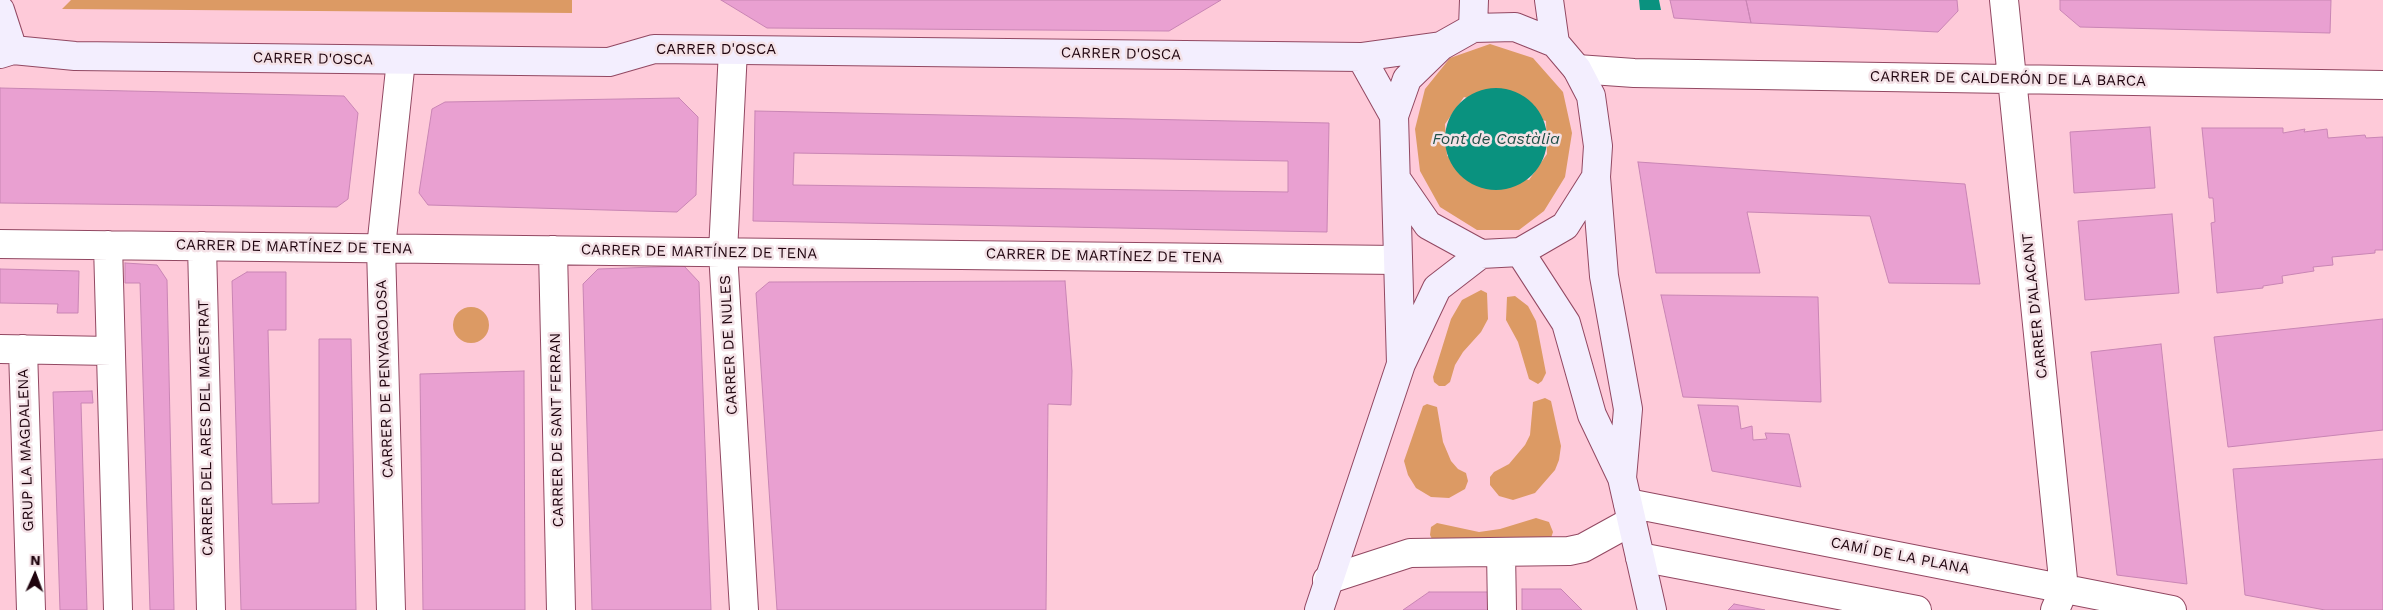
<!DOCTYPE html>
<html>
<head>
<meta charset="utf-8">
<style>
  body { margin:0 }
  #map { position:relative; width:2383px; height:610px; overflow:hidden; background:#fecad9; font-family:"Work Sans",sans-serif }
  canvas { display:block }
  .north { position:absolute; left:10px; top:550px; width:50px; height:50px; -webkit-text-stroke:4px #f4e2e7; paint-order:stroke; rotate:2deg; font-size:14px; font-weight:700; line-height:20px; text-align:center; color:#1f040e }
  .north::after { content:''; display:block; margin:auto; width:18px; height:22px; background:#1f040e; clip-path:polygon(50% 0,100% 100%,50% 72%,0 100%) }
</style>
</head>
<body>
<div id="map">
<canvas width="2383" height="610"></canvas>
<div class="north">N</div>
</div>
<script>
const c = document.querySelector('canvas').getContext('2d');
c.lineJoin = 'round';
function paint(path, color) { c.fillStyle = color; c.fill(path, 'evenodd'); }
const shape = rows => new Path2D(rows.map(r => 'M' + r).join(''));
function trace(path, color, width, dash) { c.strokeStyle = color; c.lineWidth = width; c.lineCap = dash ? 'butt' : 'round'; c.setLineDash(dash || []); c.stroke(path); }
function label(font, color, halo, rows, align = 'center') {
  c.font = font + ' "Work Sans",sans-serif'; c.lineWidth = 5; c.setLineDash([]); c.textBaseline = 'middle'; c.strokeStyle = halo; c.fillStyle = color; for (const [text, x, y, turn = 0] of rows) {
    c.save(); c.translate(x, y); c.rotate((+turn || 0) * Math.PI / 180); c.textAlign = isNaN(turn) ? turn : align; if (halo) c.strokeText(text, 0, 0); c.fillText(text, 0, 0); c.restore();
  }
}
paint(shape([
  [71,0,572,0,572,13,62,9],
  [1490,44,1533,58,1563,92,1572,133,1565,177,1544,211,1519,230,1477,230,1440,207,1420,171,1415,129,1425,89,1450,58],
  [1464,97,1546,121,1547,154,1529,180,1447,156,1445,124],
  [1481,290,1487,293,1488,319,1481,332,1463,352,1455,365,1450,382,1445,386,1439,386,1434,382,1433,377,1451,319,1462,300],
  [1515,296,1528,306,1536,321,1546,373,1542,381,1538,384,1529,379,1518,342,1506,320,1507,297],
  '453 325a18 18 0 1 1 36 0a18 18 0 1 1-36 0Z',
  [1545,398,1551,401,1561,446,1559,460,1555,470,1535,493,1513,500,1499,496,1490,485,1490,477,1494,472,1509,464,1525,445,1530,435,1533,402],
  [1427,404,1437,407,1443,442,1451,461,1458,469,1466,473,1468,481,1465,489,1449,498,1431,497,1416,488,1408,475,1404,461,1423,406],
  [1536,518,1549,522,1553,532,1551,538,1433,541,1430,535,1431,527,1437,523,1479,532,1500,529]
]), '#dc9a64');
paint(shape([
  [1639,0,1659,0,1661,10,1640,10],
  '1445 139a51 51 0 1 1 102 0a51 51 0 1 1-102 0Z'
]), '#0a927f');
const building = shape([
  [721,0,1221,0,1169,31,767,28,721,0],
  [1670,0,1746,0,1751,23,1674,18,1670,0],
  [1746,0,1957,0,1958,11,1938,32,1751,23,1746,0],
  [2060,0,2331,0,2330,33,2080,27,2060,10,2060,0],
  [0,88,344,96,358,113,348,199,337,207,0,203,0,88],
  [679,98,698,117,696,195,677,212,428,205,419,193,432,109,445,102,679,98],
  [755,111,1329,123,1327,232,753,221,755,111],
  [794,153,1288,161,1288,192,793,185,794,153],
  [2150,127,2155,188,2074,193,2070,132,2150,127],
  [2202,128,2283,128,2283,133,2305,129,2304,132,2327,129,2328,138,2365,135,2366,138,2383,137,2383,250,2375,250,2375,253,2332,257,2333,265,2313,267,2314,271,2282,276,2283,283,2263,286,2263,288,2217,293,2211,223,2215,222,2213,198,2209,198,2202,128],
  [1638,162,1965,184,1980,284,1889,283,1870,216,1747,212,1760,273,1656,273,1638,162],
  [2172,214,2179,293,2085,300,2078,221,2172,214],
  [125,263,157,265,167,280,174,610,150,610,140,283,125,283,125,263],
  [684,266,699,282,711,610,592,610,583,284,598,269,684,266],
  [0,269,79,271,78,313,57,313,58,304,0,303,0,269],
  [247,272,286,272,286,330,268,330,272,504,319,503,319,339,351,339,356,610,241,610,232,281,247,272],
  [1065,281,1072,371,1071,405,1048,404,1046,610,777,610,756,293,769,282,1065,281],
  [1661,295,1818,297,1821,402,1683,397,1661,295],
  [2383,319,2383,430,2228,447,2214,337,2383,319],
  [2161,344,2187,584,2117,575,2091,352,2161,344],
  [524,371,525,610,423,610,420,374,524,371],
  [92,391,93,403,81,403,87,610,60,610,53,392,92,391],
  [1698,405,1738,406,1741,429,1752,426,1753,440,1767,439,1765,433,1789,434,1801,487,1712,471,1698,405],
  [2383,459,2383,610,2325,610,2245,595,2233,469,2383,459],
  [1522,589,1561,589,1582,610,1522,610,1522,589],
  [1429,592,1489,592,1489,610,1403,610,1429,592],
  [1734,604,1765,610,1728,610,1734,604]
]);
paint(building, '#e9a0d1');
trace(building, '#c985b4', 1);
const street = shape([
  [2004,0,2064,589,2055,610],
  [733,50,723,252,744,610],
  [1577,69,1634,73,2383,85],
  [0,244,1398,260],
  [108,245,118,610],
  [202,246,211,610],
  [553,250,561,610],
  [0,349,111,351],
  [23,349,31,610],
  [1628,503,2172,610],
  [1501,552,1502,610],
  [1640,557,1917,610],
  [1327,580,1410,553,1569,551,1583,548,1632,521],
  [391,610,381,248,401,60]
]);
const secondary = shape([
  [1549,0,1555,43],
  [0,10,13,50],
  [1473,28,1474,0],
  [0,54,13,50,75,56,609,62,654,49,1361,57,1441,46],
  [1361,57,1394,116],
  [1397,180,1428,225,1481,254,1520,252,1565,226,1596,177],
  [1520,252,1566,323,1592,415,1622,478,1652,610],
  [1401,364,1394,116,1407,79,1441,46,1473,28,1515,27,1555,43,1577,69,1591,96,1598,146,1596,177,1604,276,1628,409,1622,478],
  [1319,610,1401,364,1437,288,1481,254]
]);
trace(street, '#924862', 30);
trace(secondary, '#924862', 30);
trace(street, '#fff', 28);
trace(secondary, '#f3eefe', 28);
label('15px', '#1f040e', '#f4e2e7', [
  ["CARRER D'OSCA",716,50],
  ["CARRER D'OSCA",1121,54,1],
  ["CARRER D'OSCA",313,59,1],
  ["CARRER DE CALDERÓN DE LA BARCA",2008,79,1],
  ["CARRER DE MARTÍNEZ DE TENA",294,247,1],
  ["CARRER DE MARTÍNEZ DE TENA",699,252,1],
  ["CARRER DE MARTÍNEZ DE TENA",1104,256,1],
  ["CARRER D'ALACANT",2035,306,-96],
  ["CARRER DE NULES",729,345,-93],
  ["CARRER DE PENYAGOLOSA",385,379,-92],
  ["CARRER DEL ARES DEL MAESTRAT",206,428,-91],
  ["CARRER DE SANT FERRAN",557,430,-91],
  ["GRUP LA MAGDALENA",26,450,-92],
  ["CAMÍ DE LA PLANA",1900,556,11]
]);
label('italic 16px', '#215148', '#f4e2e7', [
  ["Font de Castàlia",1496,139]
]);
</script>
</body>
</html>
